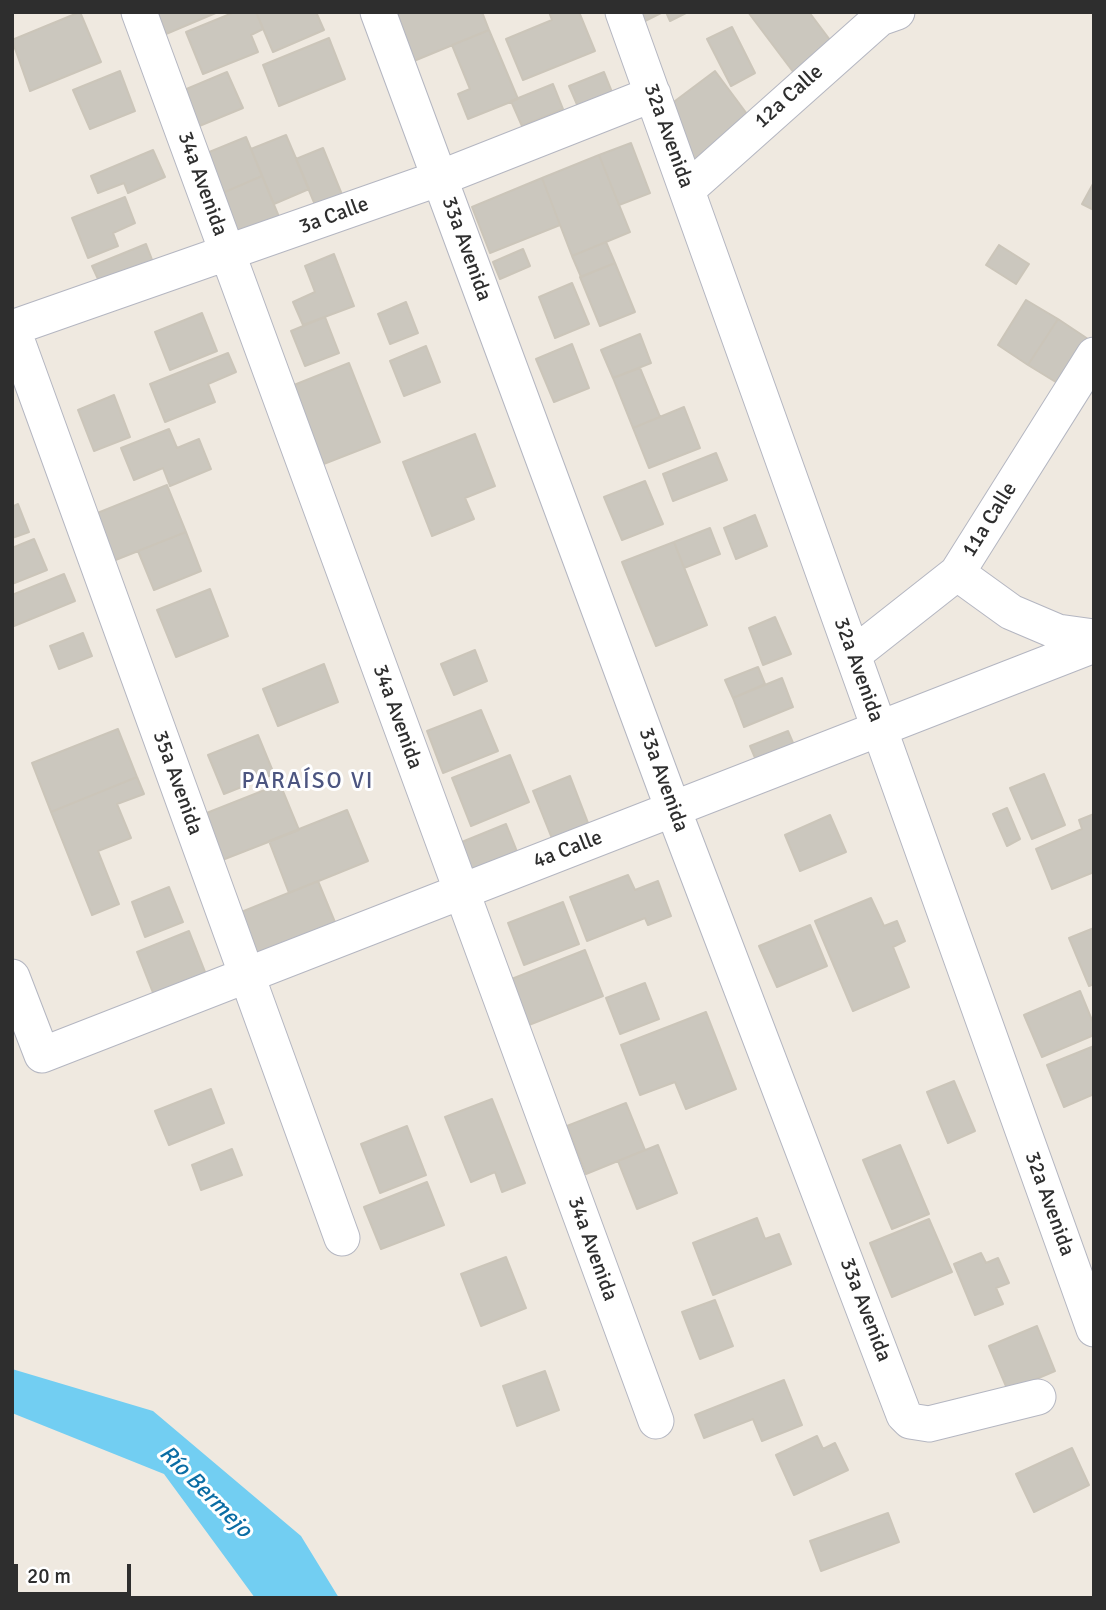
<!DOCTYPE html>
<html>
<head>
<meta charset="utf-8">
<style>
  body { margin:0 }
  #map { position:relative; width:1106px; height:1610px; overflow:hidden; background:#efe9e0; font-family:Signika,sans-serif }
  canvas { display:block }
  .frame { position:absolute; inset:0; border:14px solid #2e2e2e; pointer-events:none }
  .scale { position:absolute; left:14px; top:1564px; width:117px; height:32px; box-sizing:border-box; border:4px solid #2e2e2e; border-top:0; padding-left:9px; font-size:21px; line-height:24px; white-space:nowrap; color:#2e2e2e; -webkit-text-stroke:5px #fff; paint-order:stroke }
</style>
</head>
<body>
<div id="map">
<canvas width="1106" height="1610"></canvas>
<div class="frame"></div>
<div class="scale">20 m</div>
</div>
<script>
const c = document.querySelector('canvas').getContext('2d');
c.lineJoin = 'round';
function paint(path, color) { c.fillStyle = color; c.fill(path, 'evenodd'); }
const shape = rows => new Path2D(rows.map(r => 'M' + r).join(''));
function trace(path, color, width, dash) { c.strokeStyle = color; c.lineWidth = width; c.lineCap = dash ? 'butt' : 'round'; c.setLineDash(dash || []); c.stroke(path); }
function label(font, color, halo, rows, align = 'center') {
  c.font = font + ' Signika,sans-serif'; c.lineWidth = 6; c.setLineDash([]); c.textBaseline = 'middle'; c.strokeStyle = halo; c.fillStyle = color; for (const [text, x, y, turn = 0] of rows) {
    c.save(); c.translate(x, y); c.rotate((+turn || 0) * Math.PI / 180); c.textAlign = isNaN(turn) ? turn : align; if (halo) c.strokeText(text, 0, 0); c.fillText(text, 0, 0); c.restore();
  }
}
paint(shape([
  [12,1369,153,1411,301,1536,339,1598,255,1598,164,1474,12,1413]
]), '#72cef2');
const building = shape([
  [80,12,101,62,30,91,12,40,80,12],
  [157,12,218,12,166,34,157,12],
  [235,12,256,12,263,29,251,35,258,52,203,74,186,32,235,12],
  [256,12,316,12,324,30,273,52,256,12],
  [396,12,482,12,489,30,409,63,396,12],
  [549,12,579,12,595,51,523,80,506,39,552,20,549,12],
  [631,12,663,12,637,25,631,12],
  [666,12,685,12,686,13,670,21,666,12],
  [748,12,809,12,836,48,797,77,748,12],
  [732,27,755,73,731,86,707,39,732,27],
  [489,30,518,99,468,119,458,94,470,89,452,45,489,30],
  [329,38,345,79,279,106,263,65,329,38],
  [120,71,135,111,90,129,73,90,120,71],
  [715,71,750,118,693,160,659,113,715,71],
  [227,72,243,108,192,129,177,93,227,72],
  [604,72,616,102,582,116,569,86,604,72],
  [553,84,563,109,522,126,511,101,553,84],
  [286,135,309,189,274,204,251,149,286,135],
  [246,137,262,176,218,195,202,155,246,137],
  [631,143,650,193,619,205,599,155,631,143],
  [323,148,345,202,318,212,296,159,323,148],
  [153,150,165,177,128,193,124,183,98,193,91,176,153,150],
  [599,155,630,232,572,256,542,178,599,155],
  [262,176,282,224,238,242,218,195,262,176],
  [542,178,560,225,490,253,472,207,542,178],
  [1094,182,1094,210,1082,204,1094,182],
  [125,197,135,223,113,233,118,246,88,258,72,218,125,197],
  [606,242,615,263,581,277,572,256,606,242],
  [146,244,156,270,104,292,92,266,146,244],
  [999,245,1029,264,1016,284,986,265,999,245],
  [523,249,530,266,500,279,493,262,523,249],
  [334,254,354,306,303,325,293,302,315,292,305,266,334,254],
  [615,263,635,312,600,326,580,277,615,263],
  [572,283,589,324,555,338,539,297,572,283],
  [1026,300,1058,319,1028,365,998,345,1026,300],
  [406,302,418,333,390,344,378,314,406,302],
  [202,313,217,351,170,370,155,332,202,313],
  [325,317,339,353,305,366,291,331,325,317],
  [1058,319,1088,339,1059,384,1028,365,1058,319],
  [640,334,651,363,613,378,601,350,640,334],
  [572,344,589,388,554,402,536,359,572,344],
  [426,346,440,382,404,396,390,361,426,346],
  [228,353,236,372,208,384,215,402,165,422,150,384,228,353],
  [349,363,380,442,316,467,284,389,349,363],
  [640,368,660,417,633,428,613,378,640,368],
  [114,395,130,437,94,451,78,410,114,395],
  [684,407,700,448,649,468,633,428,684,407],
  [169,429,177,448,199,439,211,469,170,486,163,468,134,480,121,448,169,429],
  [475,434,495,486,465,498,474,519,432,536,403,462,475,434],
  [716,453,727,480,673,501,663,474,716,453],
  [645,481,663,524,622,540,604,497,645,481],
  [167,485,186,532,113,561,95,514,167,485],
  [18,504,29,532,12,538,12,507,18,504],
  [755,515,767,546,736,559,724,528,755,515],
  [710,528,720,554,684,568,674,542,710,528],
  [186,532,201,571,154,590,138,551,186,532],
  [34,539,47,570,12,584,12,548,34,539],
  [674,542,707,625,656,646,622,562,674,542],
  [64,574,75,601,14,626,12,595,64,574],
  [210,589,228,636,176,657,157,610,210,589],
  [775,617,791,654,763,665,749,628,775,617],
  [83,633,92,656,59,669,50,646,83,633],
  [475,650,487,681,454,695,441,664,475,650],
  [324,664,338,702,278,726,263,689,324,664],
  [758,667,765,684,733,698,725,680,758,667],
  [782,678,793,707,744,727,733,698,782,678],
  [481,710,498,751,443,773,427,731,481,710],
  [118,729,137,777,51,812,32,763,118,729],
  [788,731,799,757,761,772,750,746,788,731],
  [258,735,274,774,224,794,208,755,258,735],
  [510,755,529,802,471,826,452,778,510,755],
  [1044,774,1065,825,1032,839,1010,788,1044,774],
  [570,776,595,841,559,856,533,791,570,776],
  [137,777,144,794,117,804,131,838,98,851,119,904,92,915,51,812,137,777],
  [280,784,299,830,212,864,194,818,280,784],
  [1007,808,1020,839,1007,846,993,814,1007,808],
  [347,810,368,861,289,893,269,841,347,810],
  [1094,814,1094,872,1052,889,1036,849,1082,829,1079,820,1094,814],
  [830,815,846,852,800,871,785,835,830,815],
  [506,824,518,854,464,876,452,846,506,824],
  [628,875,635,890,658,881,671,916,648,925,645,918,587,941,570,897,628,875],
  [318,881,339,932,250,968,229,917,318,881],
  [169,887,183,922,145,937,132,902,169,887],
  [871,898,884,926,897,921,905,941,893,947,909,987,853,1011,815,921,871,898],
  [563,902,579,944,524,965,508,923,563,902],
  [810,925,827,966,777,987,759,946,810,925],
  [1094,928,1094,984,1089,986,1069,938,1094,928],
  [189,931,209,982,157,1003,137,952,189,931],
  [585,950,603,996,516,1030,499,984,585,950],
  [645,983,659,1019,620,1034,606,998,645,983],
  [1080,991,1094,1025,1094,1035,1042,1057,1024,1015,1080,991],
  [706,1012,736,1089,686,1109,675,1082,640,1095,621,1045,706,1012],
  [1094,1046,1094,1094,1064,1107,1047,1065,1094,1046],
  [954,1081,975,1131,948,1143,927,1092,954,1081],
  [211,1089,224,1123,169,1145,155,1111,211,1089],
  [492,1099,525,1183,502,1192,495,1172,471,1182,445,1117,492,1099],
  [626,1103,645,1150,586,1174,567,1126,626,1103],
  [407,1126,426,1175,380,1193,361,1144,407,1126],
  [658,1145,677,1193,637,1209,618,1161,658,1145],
  [900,1145,929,1214,892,1229,863,1160,900,1145],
  [232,1149,242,1175,201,1190,192,1165,232,1149],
  [427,1182,444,1225,381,1249,364,1207,427,1182],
  [757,1218,765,1239,779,1234,791,1264,713,1295,693,1243,757,1218],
  [929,1219,952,1272,892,1297,870,1243,929,1219],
  [981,1253,986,1263,998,1258,1009,1283,996,1288,1003,1304,975,1315,954,1264,981,1253],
  [506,1257,526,1308,481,1326,461,1274,506,1257],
  [715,1300,733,1346,700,1359,682,1312,715,1300],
  [1037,1326,1055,1371,1008,1391,989,1346,1037,1326],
  [545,1371,559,1410,517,1426,503,1386,545,1371],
  [784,1380,802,1425,762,1441,753,1419,704,1438,695,1415,784,1380],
  [817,1436,823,1449,835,1443,848,1470,794,1495,776,1455,817,1436],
  [1072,1448,1089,1485,1034,1512,1016,1474,1072,1448],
  [888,1513,899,1542,821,1571,810,1541,888,1513]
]);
paint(building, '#cbc7be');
trace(building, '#cbc5b9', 2);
const street = shape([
  [139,12,656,1421],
  [378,12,673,809,904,1415,910,1421,929,1424,1038,1397],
  [623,12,1094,1329],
  [687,190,880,18,897,12],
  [12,327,342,1238],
  [12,328,440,178,653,94],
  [957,573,1011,612,1058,632,1094,637],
  [853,655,957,573,1094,355],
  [12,977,42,1055,1094,645]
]);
trace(street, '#b4b6c1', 37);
trace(street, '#fff', 35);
label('21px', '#2e2e2e', '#fff', [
  ["12a Calle",789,97,-42],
  ["32a Avenida",668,136,70],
  ["34a Avenida",202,184,70],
  ["3a Calle",334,216,-20],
  ["33a Avenida",466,249,70],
  ["11a Calle",990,520,-58],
  ["32a Avenida",858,670,70],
  ["34a Avenida",397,717,70],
  ["33a Avenida",663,780,70],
  ["35a Avenida",177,783,70],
  ["4a Calle",568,850,-21],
  ["32a Avenida",1049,1204,70],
  ["34a Avenida",592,1249,70],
  ["33a Avenida",865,1310,69]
]);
c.letterSpacing = '2px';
label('23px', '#4c5580', '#fff', [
  ["PARAÍSO VI",308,782]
]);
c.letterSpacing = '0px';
label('italic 23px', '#0b6da4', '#fff', [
  ["Río Bermejo",205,1492,45]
]);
</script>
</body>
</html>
